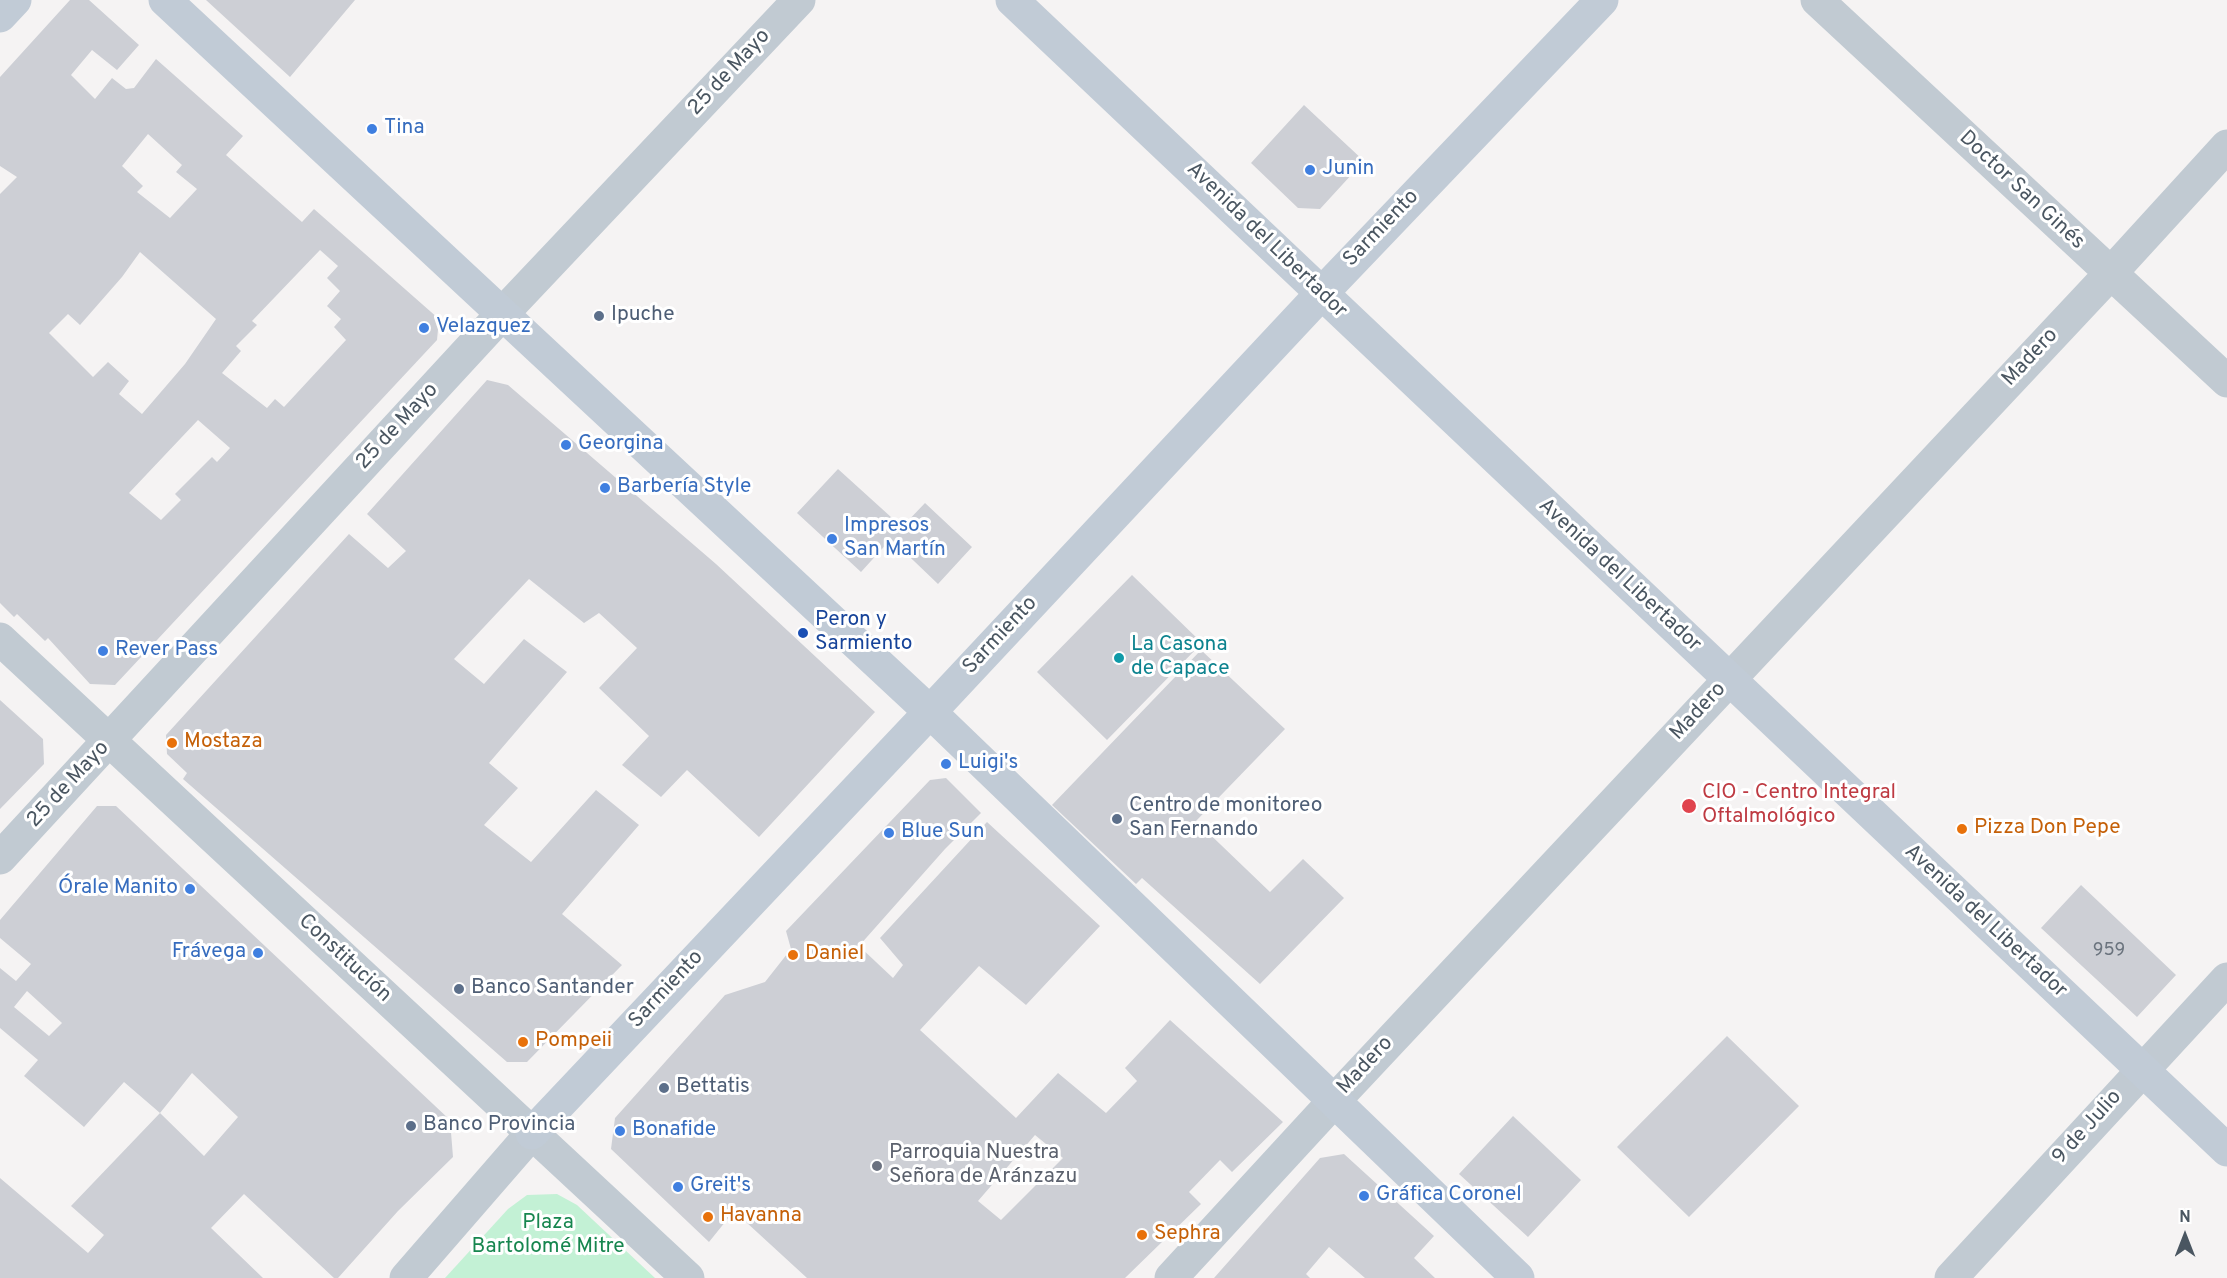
<!DOCTYPE html>
<html>
<head>
<meta charset="utf-8">
<style>
  body { margin:0 }
  #map { position:relative; width:2227px; height:1278px; overflow:hidden; background:#f5f3f3; font-family:Overpass,sans-serif }
  canvas { display:block }
  .north { position:absolute; left:2155px; top:1206px; width:60px; height:60px; -webkit-text-stroke:4px #fff; paint-order:stroke; rotate:0deg; font-size:16px; font-weight:700; line-height:24px; text-align:center; color:#4a5661 }
  .north::after { content:''; display:block; margin:auto; width:21px; height:27px; background:#4a5661; clip-path:polygon(50% 0,100% 100%,50% 72%,0 100%) }
</style>
</head>
<body>
<div id="map">
<canvas width="2227" height="1278"></canvas>
<div class="north">N</div>
</div>
<script>
const c = document.querySelector('canvas').getContext('2d');
c.lineJoin = 'round';
function paint(path, color) { c.fillStyle = color; c.fill(path, 'evenodd'); }
const shape = rows => new Path2D(rows.map(r => 'M' + r).join(''));
function trace(path, color, width, dash) { c.strokeStyle = color; c.lineWidth = width; c.lineCap = dash ? 'butt' : 'round'; c.setLineDash(dash || []); c.stroke(path); }
function label(font, color, halo, rows, align = 'center') {
  c.font = font + ' Overpass,sans-serif'; c.lineWidth = 6; c.setLineDash([]); c.textBaseline = 'middle'; c.strokeStyle = halo; c.fillStyle = color; for (const [text, x, y, turn = 0] of rows) {
    c.save(); c.translate(x, y); c.rotate((+turn || 0) * Math.PI / 180); c.textAlign = isNaN(turn) ? turn : align; if (halo) c.strokeText(text, 0, 0); c.fillText(text, 0, 0); c.restore();
  }
}
paint(shape([
  [557,1194,577,1205,655,1278,445,1278,508,1209,527,1195]
]), '#c3f1d5');
paint(shape([
  [70,0,89,0,139,45,117,70,92,50,71,75,95,99,112,78,126,89,134,88,156,59,243,136,226,155,302,222,314,209,439,319,437,340,115,685,90,684,48,638,45,641,17,614,14,617,0,603,0,194,17,177,0,166,0,77],
  [148,134,182,165,176,172,197,189,170,218,137,192,143,186,122,166],
  [320,250,338,266,327,278,340,291,327,306,341,319,334,327,346,340,284,407,275,399,267,408,222,373,241,351,236,346,257,325,252,321],
  [140,252,216,319,185,364,142,414,119,394,129,381,108,362,93,377,49,333,68,314,80,325,122,277],
  [198,420,230,448,217,462,212,457,175,494,181,500,161,520,129,493],
  [206,0,355,0,290,77],
  [1304,105,1364,161,1320,209,1298,208,1251,163],
  [487,380,508,385,716,564,875,712,759,837,687,770,661,797,622,765,649,736,599,688,637,648,599,613,584,623,529,579,454,659,484,684,524,639,567,672,489,763,518,788,484,825,531,862,596,790,639,825,562,914,622,965,527,1062,507,1062,183,779,187,773,167,754,166,735,349,534,388,568,406,551,367,514],
  [838,469,902,527,925,503,972,547,938,584,891,539,861,572,797,513],
  [1132,575,1202,643,1107,740,1037,672],
  [1201,650,1285,729,1196,821,1270,892,1303,859,1344,898,1260,984,1142,878,1136,884,1052,805],
  [0,700,43,739,44,764,0,809],
  [946,778,981,813,945,849,859,946,893,978,903,965,880,938,987,822,1100,926,1026,1005,979,966,920,1030,1016,1118,1058,1073,1106,1113,1137,1081,1125,1068,1170,1020,1283,1122,1232,1172,1220,1160,1189,1192,1201,1204,1125,1278,807,1278,734,1211,709,1242,611,1149,615,1118,725,995,765,982,791,949,786,931,930,780],
  [1035,1135,1063,1158,1001,1220,978,1201],
  [97,806,116,806,450,1120,453,1157,398,1211,338,1278,334,1278,244,1194,211,1228,263,1278,0,1278,0,1178,88,1253,104,1235,71,1206,160,1113,124,1082,84,1127,24,1076,38,1060,0,1028,0,968,16,981,31,964,0,938,0,920],
  [27,991,62,1023,49,1036,14,1007],
  [192,1073,238,1117,204,1156,160,1113],
  [2081,885,2176,975,2137,1017,2041,928],
  [1727,1036,1799,1106,1689,1217,1617,1147],
  [1513,1116,1581,1180,1528,1237,1459,1174],
  [1344,1154,1434,1236,1414,1258,1435,1278,1365,1278,1329,1247,1306,1274,1310,1278,1214,1278,1320,1158]
]), '#cdcfd5');
trace(shape([
  [1817,0,2227,381],
  [0,639,688,1278],
  [0,858,503,313,799,0],
  [406,1278,532,1133],
  [1171,1278,1334,1101,2110,274,2227,146],
  [1951,1278,2227,979]
]), '#c1cad2', 33);
trace(shape([
  [165,0,930,712,1518,1278],
  [1012,0,2227,1150],
  [0,16,15,0],
  [532,1133,930,712,1321,294,1602,0]
]), '#c1cbd6', 33);
for (const [x, y, r, color] of [
  [372,129,6,"#3f7fe0"],
  [1310,170,6,"#3f7fe0"],
  [599,316,6,"#5c6f8a"],
  [424,328,6,"#3f7fe0"],
  [566,445,6,"#3f7fe0"],
  [605,488,6,"#3f7fe0"],
  [832,539,6,"#3f7fe0"],
  [803,633,6,"#1a4fb4"],
  [103,651,6,"#3f7fe0"],
  [1119,658,6,"#0f9aa8"],
  [172,743,6,"#e8710a"],
  [946,764,6,"#3f7fe0"],
  [1689,806,8,"#e0444e"],
  [1117,819,6,"#5c6f8a"],
  [1962,829,6,"#e8710a"],
  [889,833,6,"#3f7fe0"],
  [190,889,6,"#3f7fe0"],
  [258,953,6,"#3f7fe0"],
  [793,955,6,"#e8710a"],
  [459,989,6,"#5c6f8a"],
  [523,1042,6,"#e8710a"],
  [664,1088,6,"#5c6f8a"],
  [411,1126,6,"#5c6f8a"],
  [620,1131,6,"#3f7fe0"],
  [877,1166,6,"#6b7280"],
  [678,1187,6,"#3f7fe0"],
  [1364,1196,6,"#3f7fe0"],
  [708,1217,6,"#e8710a"],
  [1142,1235,6,"#e8710a"]
]) { const dot = new Path2D(); dot.arc(x, y, r, 0, 2 * Math.PI); c.fillStyle = color; c.fill(dot); trace(dot, '#fff', 2); }
label('18px', '#6b747e', null, [
  ["959",2109,951]
]);
label('21px', '#4a5661', '#fff', [
  ["25 de Mayo",730,73,-47],
  ["Doctor San Ginés",2021,191,43],
  ["Sarmiento",1382,229,-46],
  ["Avenida del Libertador",1266,241,44],
  ["Madero",2031,358,-47],
  ["25 de Mayo",398,427,-47],
  ["Avenida del Libertador",1619,576,43],
  ["Sarmiento",1001,636,-47],
  ["Madero",1699,712,-47],
  ["25 de Mayo",69,785,-47],
  ["Avenida del Libertador",1985,922,43],
  ["Constitución",344,959,43],
  ["Sarmiento",667,990,-47],
  ["Madero",1366,1066,-47],
  ["9 de Julio",2088,1128,-48]
]);
label('21px', '#366cbe', '#fff', [
  ["Tina",384,129],
  ["Junin",1322,170],
  ["Velazquez",436,328],
  ["Georgina",578,445],
  ["Barbería Style",617,488],
  ["Impresos",844,527],
  ["San Martín",844,551],
  ["Rever Pass",115,651],
  ["Luigi's",958,764],
  ["Blue Sun",901,833],
  ["Órale Manito",178,889,"right"],
  ["Frávega",246,953,"right"],
  ["Bonafide",632,1131],
  ["Greit's",690,1187],
  ["Gráfica Coronel",1376,1196]
], 'left');
label('21px', '#4e5e75', '#fff', [
  ["Ipuche",611,316],
  ["Centro de monitoreo",1129,807],
  ["San Fernando",1129,831],
  ["Banco Santander",471,989],
  ["Bettatis",676,1088],
  ["Banco Provincia",423,1126]
], 'left');
label('21px', '#164399', '#fff', [
  ["Peron y",815,621],
  ["Sarmiento",815,645]
], 'left');
label('21px', '#0d838f', '#fff', [
  ["La Casona",1131,646],
  ["de Capace",1131,670]
], 'left');
label('21px', '#c56008', '#fff', [
  ["Mostaza",184,743],
  ["Pizza Don Pepe",1974,829],
  ["Daniel",805,955],
  ["Pompeii",535,1042],
  ["Havanna",720,1217],
  ["Sephra",1154,1235]
], 'left');
label('21px', '#be3a42', '#fff', [
  ["CIO - Centro Integral",1702,794],
  ["Oftalmológico",1702,818]
], 'left');
label('21px', '#5b616d', '#fff', [
  ["Parroquia Nuestra",889,1154],
  ["Señora de Aránzazu",889,1178]
], 'left');
label('21px', '#17864f', '#fff', [
  ["Plaza",548,1224],
  ["Bartolomé Mitre",548,1248]
]);
</script>
</body>
</html>
